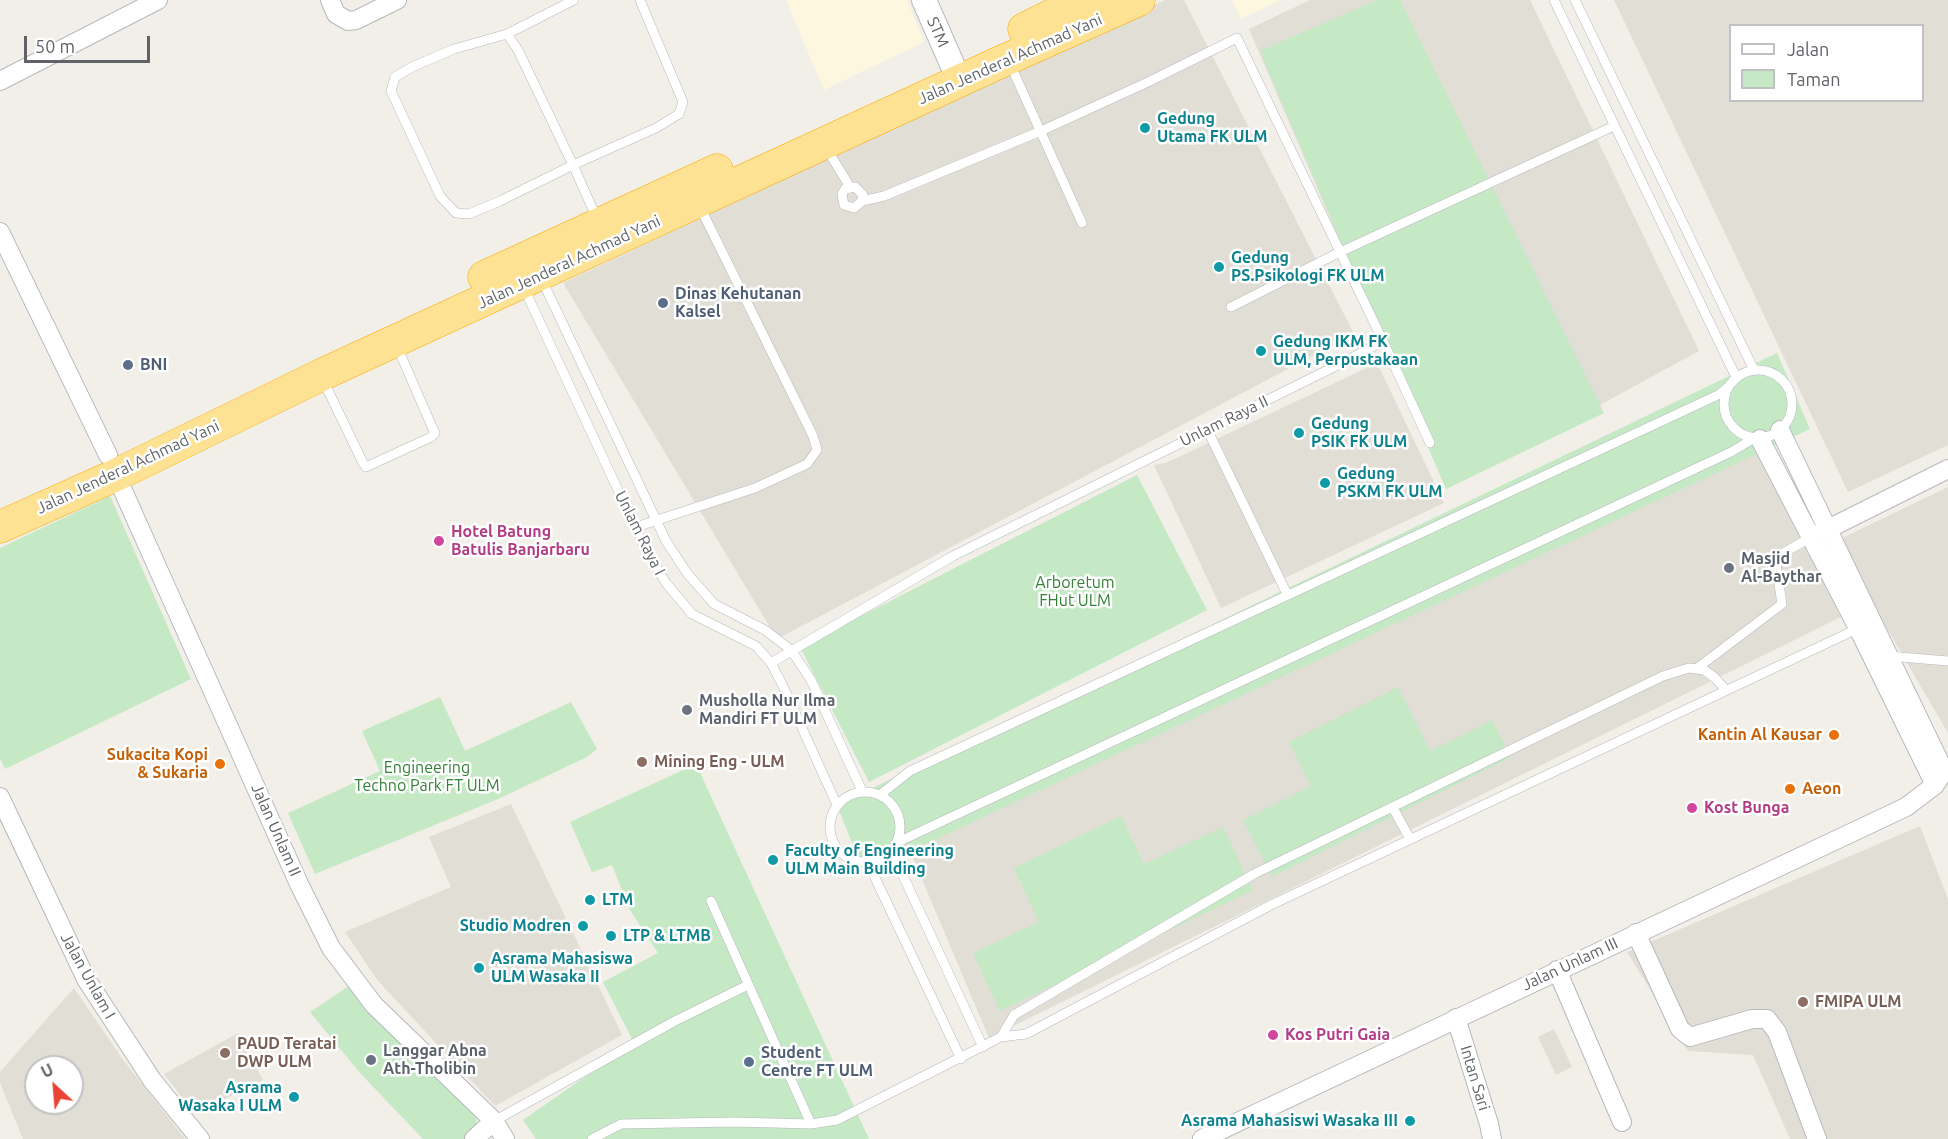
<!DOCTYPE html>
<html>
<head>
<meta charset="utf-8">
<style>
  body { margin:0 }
  #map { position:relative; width:1948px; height:1139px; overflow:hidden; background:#f1efe8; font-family:Ubuntu,sans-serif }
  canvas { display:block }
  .legend { position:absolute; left:1729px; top:24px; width:195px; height:78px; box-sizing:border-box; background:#fff; border:2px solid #bfc1c3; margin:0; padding:8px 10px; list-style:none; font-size:18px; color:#5f6368 }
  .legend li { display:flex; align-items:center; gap:12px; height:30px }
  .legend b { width:30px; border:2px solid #bfc1c3 }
  .north { position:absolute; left:24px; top:1055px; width:60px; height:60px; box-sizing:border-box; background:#fff; border:2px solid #bfc1c3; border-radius:50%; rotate:334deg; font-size:16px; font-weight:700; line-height:24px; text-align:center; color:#5f6368 }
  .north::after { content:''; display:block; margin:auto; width:21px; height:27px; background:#ea4335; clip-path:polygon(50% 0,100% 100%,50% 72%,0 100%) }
  .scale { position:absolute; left:24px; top:36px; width:126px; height:27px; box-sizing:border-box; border:3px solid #5f6368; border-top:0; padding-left:8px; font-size:18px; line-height:21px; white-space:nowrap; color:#5f6368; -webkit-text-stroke:4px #fff; paint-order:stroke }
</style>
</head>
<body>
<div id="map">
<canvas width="1948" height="1139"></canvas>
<ul class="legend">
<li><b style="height:8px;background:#fff"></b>Jalan</li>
<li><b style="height:16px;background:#c5e8c5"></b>Taman</li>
</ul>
<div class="north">U</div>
<div class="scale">50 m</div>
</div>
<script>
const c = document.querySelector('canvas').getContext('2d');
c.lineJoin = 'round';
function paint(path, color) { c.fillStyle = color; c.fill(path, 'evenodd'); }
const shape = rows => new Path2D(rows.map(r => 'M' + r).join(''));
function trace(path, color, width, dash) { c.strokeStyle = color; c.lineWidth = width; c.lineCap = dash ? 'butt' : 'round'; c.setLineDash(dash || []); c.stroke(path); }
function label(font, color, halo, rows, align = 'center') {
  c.font = font + ' Ubuntu,sans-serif'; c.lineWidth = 5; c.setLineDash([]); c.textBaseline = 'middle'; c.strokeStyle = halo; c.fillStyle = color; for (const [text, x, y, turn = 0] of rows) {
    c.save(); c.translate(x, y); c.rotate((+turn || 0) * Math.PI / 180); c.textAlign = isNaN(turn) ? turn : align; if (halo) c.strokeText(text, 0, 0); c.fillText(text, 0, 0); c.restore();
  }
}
paint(shape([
  [786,0,907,0,924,42,824,90],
  [1232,0,1281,0,1241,19]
]), '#fef7e0');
paint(shape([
  [1165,0,1184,0,1354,334,777,639,563,283],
  [1310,0,1530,0,1699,351,1446,489,1249,29],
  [1614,0,1948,0,1948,445,1848,492],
  [1730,26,1922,26,1922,100,1730,100],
  [1377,363,1444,503,1221,608,1154,465,1166,463],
  [1753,437,1841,617,989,1038,910,851],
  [1948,487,1948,733,1836,541],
  [511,804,622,1035,495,1106,378,981,345,932,451,887,429,837],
  [1920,826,1948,899,1948,1139,1790,1139,1753,1055,1688,1051,1627,952],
  [74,988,121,1057,185,1139,23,1139,0,1083,0,1072],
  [36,1067,72,1067,72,1103,36,1103],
  [1554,1029,1572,1067,1556,1075,1538,1037],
  [238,1033,263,1080,195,1114,164,1074]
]), '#e1ded6');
paint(shape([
  [1377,0,1400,0,1604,413,1446,489,1260,51],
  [1777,353,1810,429,864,873,837,805],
  [1137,475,1207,610,869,782,800,647],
  [110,496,191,679,5,769,0,758,0,548],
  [1398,687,1430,751,1492,720,1511,757,1272,877,1243,820,1311,786,1289,742],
  [440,697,465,751,571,702,597,749,585,758,498,799,315,874,288,813,380,771,362,731],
  [696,764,869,1139,536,1139,523,1120,634,1043,603,982,658,953,630,910,612,865,592,872,570,822],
  [1121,816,1144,864,1223,827,1253,890,1000,1011,973,953,1039,922,1014,868],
  [349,986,476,1113,477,1128,467,1139,423,1139,360,1073,310,1012]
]), '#c5e8c5');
const lane = shape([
  [1554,0,1736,377],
  [1575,0,1754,370],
  [507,34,574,0],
  [1010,64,1082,223],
  [825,146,850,187],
  [598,221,573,165,518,50,507,34,454,49,412,67,395,77,391,91,440,196,456,213,469,214,500,201,573,165,656,128,679,114,683,102,640,0],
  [541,278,666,541,687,573,714,604,765,630,791,650,811,680,862,791],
  [523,286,645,548,666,583,692,614,756,646,771,663,783,686,837,805],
  [1231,307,1340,252,1614,126],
  [1383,341,1430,443],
  '1724 404a34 34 0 1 1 68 0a34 34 0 1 1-68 0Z',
  [323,380,363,463,366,467,431,437,435,433,433,429,396,344],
  [1207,429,1287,594],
  [636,527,755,488,807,464,817,450,813,436,699,205],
  [1888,656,1948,661],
  [771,663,953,556,1346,361,1383,341,1237,38,1148,82,1041,131,884,196,862,201,854,208,844,205,842,194,845,189,855,187,863,195,862,201],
  [1696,669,1782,604,1775,558,1811,537],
  '830 827a35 35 0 1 1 70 0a35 35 0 1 1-70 0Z',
  [881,794,910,771,1720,394,1728,387],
  [1393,808,1410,839],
  [898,842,1731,452,1753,439],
  [891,850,983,1047],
  [868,863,961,1059],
  [711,901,811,1124,837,1120,1001,1037,1026,1034,1271,905,1859,628],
  [1001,1037,1014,1015,1254,874,1663,676,1689,668,1704,670,1715,678,1726,690],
  [494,1121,675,1021,748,985],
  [592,1139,621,1124,734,1122,811,1124]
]);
const street = shape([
  [330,0,336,14,348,21,356,20,397,0],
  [0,81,158,0],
  [0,232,108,455],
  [1760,439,1858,628,1935,785],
  [116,475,299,884,331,948,374,1005,494,1121,505,1139],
  [1818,534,1948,469],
  [0,797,86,979,152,1080,200,1139],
  [1636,933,1680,1029,1690,1037,1752,1019,1767,1019,1777,1032,1817,1139],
  [1557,970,1622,1122],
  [1456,1018,1489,1124,1492,1139],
  [474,1139,494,1121],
  [1202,1139,1906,807,1935,785,1944,771,1780,430]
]);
const secondary = shape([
  [924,0,952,64]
]);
const highway = shape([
  [1024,29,1083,0],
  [484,277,717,170],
  [0,527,116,475,321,375,1007,59,1139,0]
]);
trace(lane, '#b5b8bc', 10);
trace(street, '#b5b8bc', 20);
trace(secondary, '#b6babf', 26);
trace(highway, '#f9ab00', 33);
trace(lane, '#fff', 9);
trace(street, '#fff', 18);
trace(secondary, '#fff', 24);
trace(highway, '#fde293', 32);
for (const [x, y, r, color] of [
  [1145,128,6,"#0f9aa8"],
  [1219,267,6,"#0f9aa8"],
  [663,303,6,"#5c6f8a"],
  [1261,351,6,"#0f9aa8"],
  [128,365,6,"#5c6f8a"],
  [1299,433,6,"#0f9aa8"],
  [1325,483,6,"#0f9aa8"],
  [439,541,6,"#d1479c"],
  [1729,568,6,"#6b7280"],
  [687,710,6,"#6b7280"],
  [1834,735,6,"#e8710a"],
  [642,762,6,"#8d6e63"],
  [220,764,6,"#e8710a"],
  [1790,789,6,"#e8710a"],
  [1692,808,6,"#d1479c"],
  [773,860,6,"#0f9aa8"],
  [590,900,6,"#0f9aa8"],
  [583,926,6,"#0f9aa8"],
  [611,936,6,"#0f9aa8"],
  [479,968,6,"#0f9aa8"],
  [1803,1002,6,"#8d6e63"],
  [1273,1035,6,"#d1479c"],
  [225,1053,6,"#8d6e63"],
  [371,1060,6,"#6b7280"],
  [749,1062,6,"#5c6f8a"],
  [294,1097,6,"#0f9aa8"],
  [1410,1121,6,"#0f9aa8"]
]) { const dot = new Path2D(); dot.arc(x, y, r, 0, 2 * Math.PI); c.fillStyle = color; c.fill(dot); trace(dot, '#fff', 2); }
label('16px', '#5f6368', '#fff', [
  ["STM",938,32,66],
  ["Jalan Jenderal Achmad Yani",1010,59,-24],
  ["Jalan Jenderal Achmad Yani",569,262,-25],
  ["Unlam Raya II",1224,421,-26],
  ["Jalan Jenderal Achmad Yani",128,467,-25],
  ["Unlam Raya I",640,533,63],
  ["Jalan Unlam II",276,830,66],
  ["Jalan Unlam III",1570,964,-25],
  ["Jalan Unlam I",88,976,61],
  ["Intan Sari",1475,1078,73]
]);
label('bold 16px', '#0d838f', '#fff', [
  ["Gedung",1157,119],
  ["Utama FK ULM",1157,137],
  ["Gedung",1231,258],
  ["PS.Psikologi FK ULM",1231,276],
  ["Gedung IKM FK",1273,342],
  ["ULM, Perpustakaan",1273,360],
  ["Gedung",1311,424],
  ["PSIK FK ULM",1311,442],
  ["Gedung",1337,474],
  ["PSKM FK ULM",1337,492],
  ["Faculty of Engineering",785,851],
  ["ULM Main Building",785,869],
  ["LTM",602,900],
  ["Studio Modren",571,926,"right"],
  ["LTP & LTMB",623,936],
  ["Asrama Mahasiswa",491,959],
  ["ULM Wasaka II",491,977],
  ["Asrama",282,1088,"right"],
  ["Wasaka I ULM",282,1106,"right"],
  ["Asrama Mahasiswi Wasaka III",1398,1121,"right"]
], 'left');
label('bold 16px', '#4e5e75', '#fff', [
  ["Dinas Kehutanan",675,294],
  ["Kalsel",675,312],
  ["BNI",140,365],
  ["Student",761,1053],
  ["Centre FT ULM",761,1071]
], 'left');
label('bold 16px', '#b23c85', '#fff', [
  ["Hotel Batung",451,532],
  ["Batulis Banjarbaru",451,550],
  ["Kost Bunga",1704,808],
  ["Kos Putri Gaia",1285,1035]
], 'left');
label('bold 16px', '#5b616d', '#fff', [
  ["Masjid",1741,559],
  ["Al-Baythar",1741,577],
  ["Musholla Nur Ilma",699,701],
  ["Mandiri FT ULM",699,719],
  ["Langgar Abna",383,1051],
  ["Ath-Tholibin",383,1069]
], 'left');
label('16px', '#348238', '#fff', [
  ["Arboretum",1075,583],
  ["FHut ULM",1075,601],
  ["Engineering",427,768],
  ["Techno Park FT ULM",427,786]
]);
label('bold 16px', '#c56008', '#fff', [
  ["Kantin Al Kausar",1822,735],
  ["Sukacita Kopi",208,755],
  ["& Sukaria",208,773],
  ["Aeon",1802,789,"left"]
], 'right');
label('bold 16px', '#785e54', '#fff', [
  ["Mining Eng - ULM",654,762],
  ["FMIPA ULM",1815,1002],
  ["PAUD Teratai",237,1044],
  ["DWP ULM",237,1062]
], 'left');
</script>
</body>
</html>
